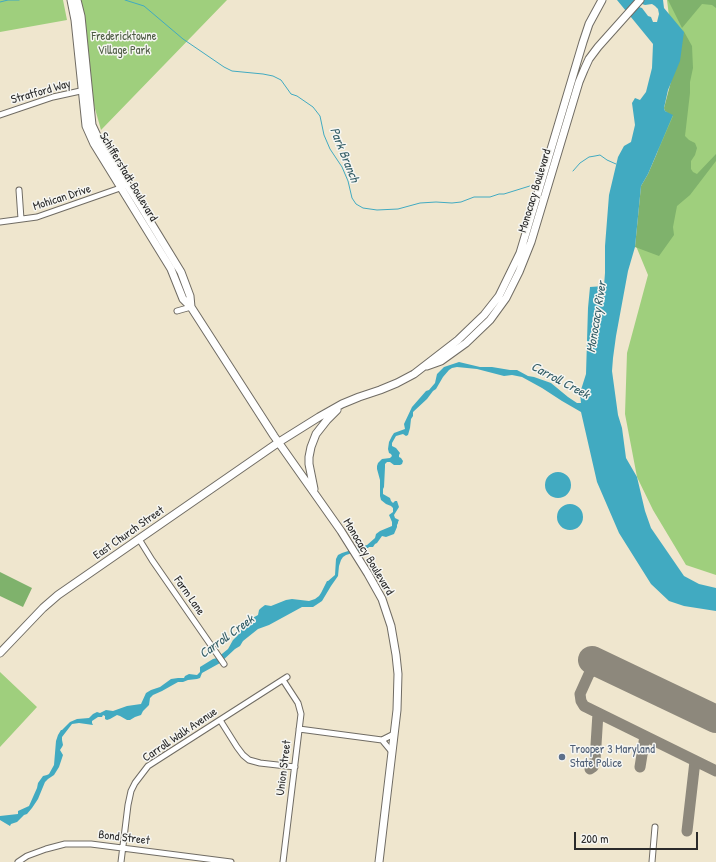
<!DOCTYPE html>
<html>
<head>
<meta charset="utf-8">
<style>
  body { margin:0 }
  #map { position:relative; width:716px; height:862px; overflow:hidden; background:#efe6ce; font-family:"Patrick Hand",sans-serif }
  canvas { display:block }
  .scale { position:absolute; left:574px; top:832px; width:124px; height:18px; box-sizing:border-box; border:2px solid #2b2b2b; border-top:0; padding-left:5px; font-size:12px; line-height:14px; white-space:nowrap; color:#2b2b2b; -webkit-text-stroke:3px #f6f6f2; paint-order:stroke }
</style>
</head>
<body>
<div id="map">
<canvas width="716" height="862"></canvas>
<div class="scale">200 m</div>
</div>
<script>
const c = document.querySelector('canvas').getContext('2d');
c.lineJoin = 'round';
function paint(path, color) { c.fillStyle = color; c.fill(path, 'evenodd'); }
const shape = rows => new Path2D(rows.map(r => 'M' + r).join(''));
function trace(path, color, width, dash) { c.strokeStyle = color; c.lineWidth = width; c.lineCap = dash ? 'butt' : 'round'; c.setLineDash(dash || []); c.stroke(path); }
function label(font, color, halo, rows, align = 'center') {
  c.font = font + ' "Patrick Hand",sans-serif'; c.lineWidth = 3; c.setLineDash([]); c.textBaseline = 'middle'; c.strokeStyle = halo; c.fillStyle = color; for (const [text, x, y, turn = 0] of rows) {
    c.save(); c.translate(x, y); c.rotate((+turn || 0) * Math.PI / 180); c.textAlign = isNaN(turn) ? turn : align; if (halo) c.strokeText(text, 0, 0); c.fillText(text, 0, 0); c.restore();
  }
}
paint(shape([
  [0,0,63,0,67,20,0,32],
  [78,0,227,0,101,130,85,73],
  [667,0,716,0,716,575,686,565,653,510,637,477,625,414,627,353,648,275,636,246,676,72],
  [0,672,37,707,0,747]
]), '#9fcf7d');
paint(shape([
  [668,0,716,0,716,8,712,5,702,4,682,28,692,46,693,68,690,82,690,93,685,136,689,140,695,143,697,148,695,155,691,161,691,169,693,172,697,174,716,154,716,161,690,195,677,206,673,227,674,235,659,256,635,247,641,186,648,174,673,116,665,111,664,108,684,32],
  [0,572,32,588,23,607,0,596]
]), '#7fb26c');
paint(shape([
  [617,0,663,0,664,8,684,32,680,61,668,90,664,108,665,111,673,115,648,174,641,186,635,247,628,271,616,336,613,358,612,371,618,415,622,428,626,458,637,477,645,511,651,528,684,576,699,584,716,588,716,611,684,606,669,601,651,584,619,533,597,482,581,412,562,401,542,388,522,377,512,375,504,376,477,369,457,367,452,368,449,370,443,377,436,389,433,391,427,399,413,412,413,416,411,419,410,428,408,435,406,436,403,434,396,436,392,443,392,446,396,448,400,453,399,455,399,457,401,458,403,461,402,464,400,465,394,465,390,462,387,462,385,464,385,467,384,487,383,489,383,494,390,498,391,501,393,503,395,501,397,501,399,507,394,515,395,518,399,520,398,522,398,523,397,525,397,527,394,534,386,537,382,536,377,543,375,544,373,547,369,547,368,548,362,550,346,555,343,557,341,560,339,566,338,576,331,586,322,601,313,607,302,607,269,625,258,629,243,641,240,646,235,649,220,663,202,673,200,678,197,679,188,680,183,682,178,682,162,691,153,695,150,698,149,705,143,711,141,715,135,717,130,720,127,720,120,716,117,715,110,719,107,720,105,719,105,716,103,715,102,717,98,717,92,721,92,723,93,725,79,723,72,724,62,737,62,740,63,745,62,747,60,750,63,755,59,767,54,775,48,779,45,782,38,799,32,808,27,814,24,815,17,822,11,824,10,826,0,820,0,816,18,814,18,811,29,806,37,788,38,783,43,776,47,775,49,774,54,765,56,741,58,735,61,730,62,730,70,722,77,719,89,718,93,714,97,712,100,713,106,710,113,711,127,706,141,704,146,693,151,690,160,687,171,679,178,678,184,678,185,676,189,674,197,675,200,672,200,667,213,659,217,658,228,649,233,640,239,634,241,630,241,626,245,622,258,615,259,610,261,608,265,605,271,606,286,600,292,599,309,601,315,599,319,596,321,593,327,581,328,581,335,575,336,559,338,555,342,553,367,545,375,538,376,534,380,531,392,526,392,522,389,515,393,512,393,508,391,506,386,504,381,500,380,496,380,480,377,469,377,466,378,463,382,459,390,458,392,456,391,454,389,453,388,449,389,442,392,436,394,433,405,429,404,424,412,407,426,391,429,390,435,383,437,374,444,367,459,362,480,367,492,367,510,370,517,370,528,376,534,377,551,383,568,397,577,403,581,403,580,393,586,374,588,308,590,287,604,286,605,273,605,246,609,195,618,157,624,146,631,142,635,125,632,103,635,98,640,100,646,92,652,68,653,44],
  [639,3,645,5,652,4,655,6,658,9,659,14,657,22,653,22,651,17,648,16,642,8,639,7,634,7],
  '545 485a13 13 0 1 1 26 0a13 13 0 1 1-26 0Z',
  '557 517a13 13 0 1 1 26 0a13 13 0 1 1-26 0Z'
]), '#41aac1');
trace(shape([
  [125,0,144,6,183,39,224,67,232,71,263,74,273,76,281,80,291,94,297,96,313,107,320,116,324,135,330,149,342,167,348,181,352,198,356,204,363,208,377,210,398,209,420,203,436,202,452,203,461,202,474,197,490,197,499,194,504,194,533,185],
  [0,2,8,0,19,0],
  [573,171,580,163,589,157,595,156,600,155,607,160,616,164]
]), '#41aac1', 1);
trace(shape([
  [606,666,597,669,592,671,589,674,580,694,581,701,584,706,716,771],
  [640,767,645,736],
  [590,769,593,767,595,761,598,713],
  [687,831,695,761]
]), '#8d887c', 11);
trace(shape([
  [592,660,716,719]
]), '#8d887c', 28);
const street = shape([
  [0,115,53,97,85,90],
  [19,190,21,219],
  [0,222,37,217,123,187],
  [177,311,191,307],
  [139,539,152,560,224,664],
  [220,720,237,747,243,755,249,760,260,763,295,767],
  [299,729,382,740,394,734],
  [382,740,392,752],
  [18,862,27,856,46,849,65,844,91,844,231,862],
  [121,862,128,805,131,791,135,783,148,766,287,677],
  [283,862,301,714,298,703,283,680],
  [652,862,655,827]
]);
const secondary = shape([
  [71,0,75,20,86,126,94,144,171,269,183,299,191,307,274,436,341,531,368,574,382,599,391,626,396,655,398,674,397,710,379,862],
  [77,0,81,16,92,125,99,140,140,205,181,272,190,296,191,307],
  [427,366,441,361,466,343,490,320,506,298,519,272,531,242,579,82,584,70,589,59,598,47,640,0],
  [314,489,309,464,309,457,311,447,316,434,327,420,337,410],
  [0,653,43,608,58,595,279,442,319,417,342,404,359,397,380,390,397,383,414,374,458,340,484,315,499,296,520,253,583,42,589,24,602,0]
]);
trace(street, '#706c64', 7);
trace(secondary, '#706c64', 9);
trace(street, '#fff', 5);
trace(secondary, '#fff', 7);
for (const [x, y, r, color] of [
  [562,757,4,"#5c6f8a"]
]) { const dot = new Path2D(); dot.arc(x, y, r, 0, 2 * Math.PI); c.fillStyle = color; c.fill(dot); trace(dot, '#f6f6f2', 1.5); }
label('12px', '#4e5c44', '#f6f6f2', [
  ["Fredericktowne",124,37],
  ["Village Park",124,51]
]);
label('12px', '#2b2b2b', '#f6f6f2', [
  ["Stratford Way",41,92,-16],
  ["Schifferstadt Boulevard",128,177,59],
  ["Monocacy Boulevard",535,191,-73],
  ["Mohican Drive",62,198,-18],
  ["East Church Street",129,533,-35],
  ["Monocacy Boulevard",368,557,59],
  ["Farm Lane",189,596,55],
  ["Carroll Walk Avenue",180,735,-34],
  ["Union Street",284,768,-83],
  ["Bond Street",124,838,7]
]);
label('12px', '#4e5e75', '#f6f6f2', [
  ["Trooper 3 Maryland",570,750],
  ["State Police",570,764]
], 'left');
label('italic 13px', '#345e67', '#f6f6f2', [
  ["Park Branch",344,155,68],
  ["Monocacy River",597,317,-81],
  ["Carroll Creek",560,381,28],
  ["Carroll Creek",227,637,-36]
]);
</script>
</body>
</html>
